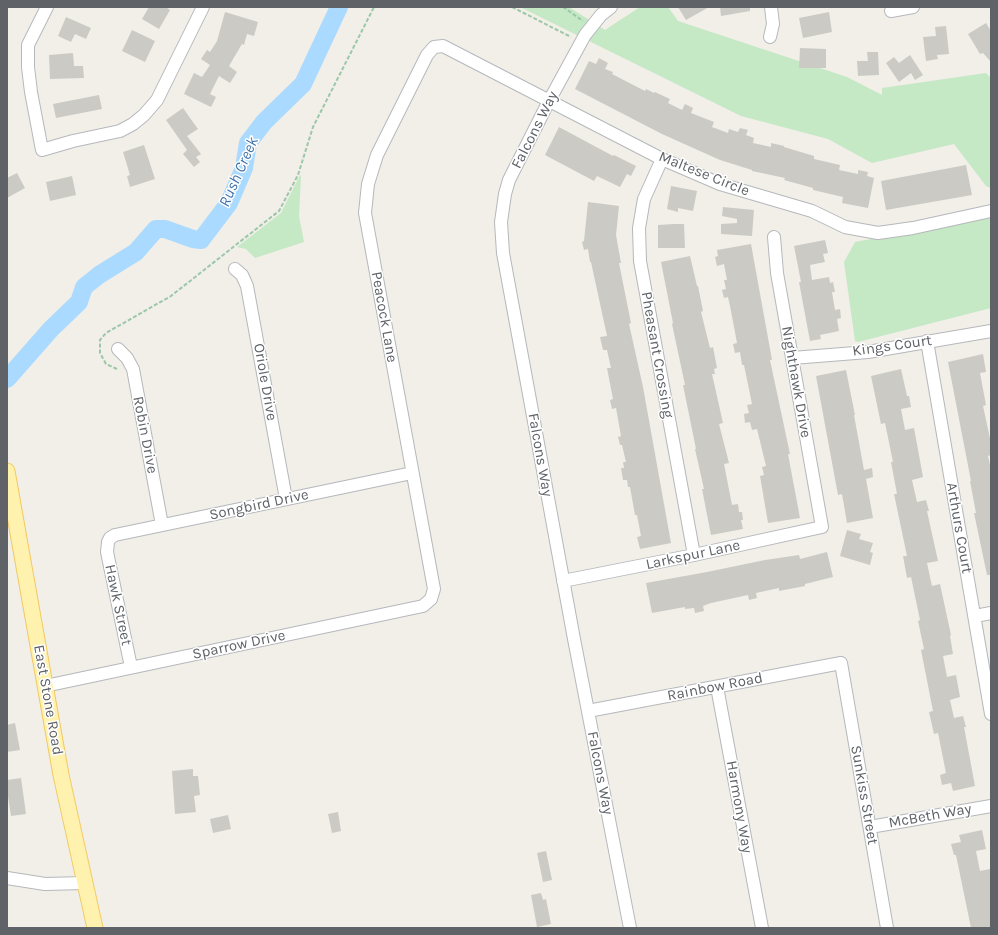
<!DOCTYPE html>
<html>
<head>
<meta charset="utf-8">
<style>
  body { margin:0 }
  #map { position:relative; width:998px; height:935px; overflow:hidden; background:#f1efe8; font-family:Karla,sans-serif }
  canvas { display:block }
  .frame { position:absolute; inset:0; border:8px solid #5f6368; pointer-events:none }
</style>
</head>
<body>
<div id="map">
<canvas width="998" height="935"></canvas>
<div class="frame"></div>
</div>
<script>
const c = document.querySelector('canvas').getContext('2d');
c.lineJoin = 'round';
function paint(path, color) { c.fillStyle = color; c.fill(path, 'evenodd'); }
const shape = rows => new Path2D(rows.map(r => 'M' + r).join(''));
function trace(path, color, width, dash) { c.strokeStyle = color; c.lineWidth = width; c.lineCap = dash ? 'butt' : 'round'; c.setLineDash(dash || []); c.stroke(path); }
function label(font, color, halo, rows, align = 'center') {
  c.font = font + ' Karla,sans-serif'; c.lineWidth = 3; c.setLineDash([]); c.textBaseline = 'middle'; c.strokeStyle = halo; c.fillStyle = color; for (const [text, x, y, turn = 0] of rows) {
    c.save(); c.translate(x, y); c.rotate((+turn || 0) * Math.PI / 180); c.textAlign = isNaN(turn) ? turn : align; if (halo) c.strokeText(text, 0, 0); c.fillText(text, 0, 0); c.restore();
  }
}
paint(shape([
  [520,7,569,7,605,30,640,7,668,7,678,21,847,77,882,95,882,88,986,73,991,78,991,188,986,186,954,144,872,163,828,139,741,116],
  [300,175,301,176,299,216,304,242,255,258,246,249,237,247,281,213],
  [988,217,991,217,991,308,858,342,855,341,844,262,855,242]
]), '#c5e8c5');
trace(shape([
  [7,379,51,329,79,302,84,287,99,275,136,252,156,229,165,229,193,239,201,240,229,203,244,168,248,143,264,122,303,84,339,7]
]), '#aadaff', 18);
paint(shape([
  [149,7,166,7,170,10,159,29,142,19],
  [678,7,709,7,686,20],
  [720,7,750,7,750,11,721,16],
  [225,12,258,22,254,36,247,34,244,45,242,44,229,66,237,72,230,83,219,76,210,94,216,97,211,107,184,94,194,73,202,77,210,65,201,59,207,50,210,52,217,41],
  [829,12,832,32,803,38,799,18],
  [66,17,91,28,86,39,75,34,71,42,58,36],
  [986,23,991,31,991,62,983,53,980,54,968,34],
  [946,26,949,54,937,55,938,59,926,61,923,37,936,36,935,27],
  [132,30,155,41,145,62,122,51],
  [800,48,826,49,826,68,799,68],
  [867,52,878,52,879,75,858,76,857,61,868,61],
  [73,53,74,66,83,66,84,78,50,79,49,55],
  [910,55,923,75,915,80,911,73,899,82,886,63,894,57,899,63],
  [599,58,608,63,605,69,613,72,612,74,645,91,646,89,654,93,655,92,670,99,668,103,682,110,685,104,693,108,691,113,714,122,712,127,728,133,729,129,738,132,740,128,748,130,746,135,754,138,753,143,771,147,771,143,784,146,784,147,814,156,814,159,840,165,839,170,858,174,858,170,868,172,867,176,874,178,868,208,842,203,843,197,813,190,813,188,784,180,785,178,752,171,752,170,720,160,662,134,575,89,589,61,596,64],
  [99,95,102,109,56,118,53,104],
  [183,108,198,129,187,136,201,154,196,157,200,162,194,167,183,154,187,150,166,120],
  [559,127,613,156,614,155,636,166,631,176,627,174,620,187,597,176,594,181,545,155],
  [144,145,155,179,130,187,127,176,130,175,123,152],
  [966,165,972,195,886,210,881,181],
  [17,173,25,188,7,198,7,178],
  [72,176,76,195,50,201,46,182],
  [671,186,697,191,693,211,678,208,678,212,667,209],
  [588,202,619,206,616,235,621,263,619,263,631,323,629,324,643,387,671,543,640,549,637,537,641,536,637,515,635,515,630,487,628,487,627,480,623,480,621,468,624,468,623,462,626,462,622,445,620,445,618,437,621,436,616,408,612,409,610,400,613,399,607,368,611,368,607,350,603,350,600,337,607,336,591,262,590,262,588,249,584,250,582,242,584,241],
  [723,207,754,210,752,236,721,234,721,224,737,223,737,219,722,216],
  [674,224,684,224,685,248,658,248,658,225],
  [825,240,828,253,823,254,825,262,810,265,812,280,829,277,830,283,833,282,835,292,832,292,835,310,840,309,841,318,837,319,839,331,820,335,821,339,810,341,799,282,801,282,794,246],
  [751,244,772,360,770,360,790,454,788,454,800,518,768,523,760,476,764,475,762,467,766,466,757,429,752,430,750,422,745,423,744,414,749,413,747,405,752,404,744,365,742,365,740,352,735,353,733,344,737,343,730,306,728,297,724,298,722,290,726,289,724,280,727,280,724,264,717,266,715,257,718,256,717,250],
  [690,256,697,286,698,286,703,311,701,312,710,348,713,347,717,368,714,369,715,374,712,374,723,423,719,424,729,463,724,464,732,505,738,504,739,512,742,512,743,520,741,520,743,529,711,535,702,489,704,489,695,449,696,449,683,385,685,385,672,324,673,323,661,262],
  [983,354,986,372,980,373,986,405,983,406,991,443,991,455,988,456,991,470,991,575,987,575,974,513,976,513,970,481,971,481,948,362],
  [901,369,907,396,909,396,911,407,901,409,905,430,914,428,923,477,912,480,917,502,926,500,929,511,927,511,938,561,927,563,932,586,940,584,951,635,950,636,953,654,943,656,947,677,956,675,960,697,950,700,954,718,963,716,966,727,964,727,975,786,953,791,951,783,942,785,940,775,946,773,938,733,934,734,929,712,933,711,921,650,924,649,918,621,920,620,911,577,907,578,903,556,907,556,894,494,897,494,891,462,893,462,885,423,881,424,871,376],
  [846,370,855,415,854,415,864,470,872,468,873,477,866,479,873,518,847,523,842,494,838,495,816,376],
  [847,530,861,534,859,539,873,543,870,552,873,553,870,565,840,556],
  [827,552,833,577,805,584,805,586,779,591,779,588,756,593,757,598,749,600,748,595,711,603,703,606,704,611,695,613,694,608,685,609,685,607,652,613,646,583,707,572,765,560,799,555,800,559],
  [15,723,20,750,7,752,7,725],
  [193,769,193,776,198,776,200,795,194,796,196,812,175,814,172,771],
  [21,778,26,814,11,816,7,790,7,780],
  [338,812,341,831,332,833,328,814],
  [228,815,231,829,213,833,210,819],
  [982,830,986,849,976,851,980,871,990,869,991,877,991,928,971,928,956,855,954,855,951,844,961,842,959,835],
  [546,851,552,880,543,882,537,853],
  [541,893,543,900,546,899,551,924,537,927,531,895]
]), '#cccac5');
const minor = shape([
  [47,7,28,45,28,67,31,92,42,150,73,141,120,131,133,124,144,115,157,100,203,7],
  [611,7,601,15,585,35,549,101,509,180,505,194,501,222,503,253,574,639,630,928],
  [891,11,913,7],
  [770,37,773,24,771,7],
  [662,159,644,199,639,228,640,261,694,555],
  [235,269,242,275,247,286,286,499],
  [927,341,991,714],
  [118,349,127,358,133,369,162,525],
  [792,358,868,352,991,331],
  [563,581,694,555,822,527,777,273,774,237],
  [975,616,991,613],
  [131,667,107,552,108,542,110,538,115,535,412,473],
  [45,686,423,606,431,599,434,589,365,213,368,184,377,155,427,55,434,47,443,46,662,159,720,184,812,211,845,227,878,233,913,228,991,211],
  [717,687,762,928],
  [588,711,841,663,887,928],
  [870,827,991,806],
  [7,878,45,884,85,883]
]);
const major = shape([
  [7,471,61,775,95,928]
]);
trace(minor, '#b5b8bc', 14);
trace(major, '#f2c960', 17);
trace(shape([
  [512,7,571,37],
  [563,7,583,21],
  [117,369,106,364,100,353,100,340,106,333,171,296,279,211,298,175,313,127,374,7]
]), '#9cc7a9', 2, [4, 2]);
trace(minor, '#fff', 12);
trace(major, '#fff2af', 15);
label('15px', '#5f6368', '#fff', [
  ["Falcons Way",535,130,-63],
  ["Maltese Circle",704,174,22],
  ["Peacock Lane",384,317,80],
  ["Kings Court",892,346,-8],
  ["Pheasant Crossing",657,355,80],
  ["Oriole Drive",265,382,80],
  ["Nighthawk Drive",796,382,80],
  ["Robin Drive",145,435,79],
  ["Falcons Way",540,455,80],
  ["Songbird Drive",259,505,-12],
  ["Arthurs Court",959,528,80],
  ["Larkspur Lane",693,555,-12],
  ["Hawk Street",118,605,78],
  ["Sparrow Drive",239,645,-12],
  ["Rainbow Road",715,687,-11],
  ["East Stone Road",48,700,80],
  ["Falcons Way",600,773,79],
  ["Sunkiss Street",864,795,80],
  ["Harmony Way",739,807,80],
  ["McBeth Way",930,816,-10]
]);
label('italic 16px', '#4174aa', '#fff', [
  ["Rush Creek",239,172,-66]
]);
</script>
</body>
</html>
